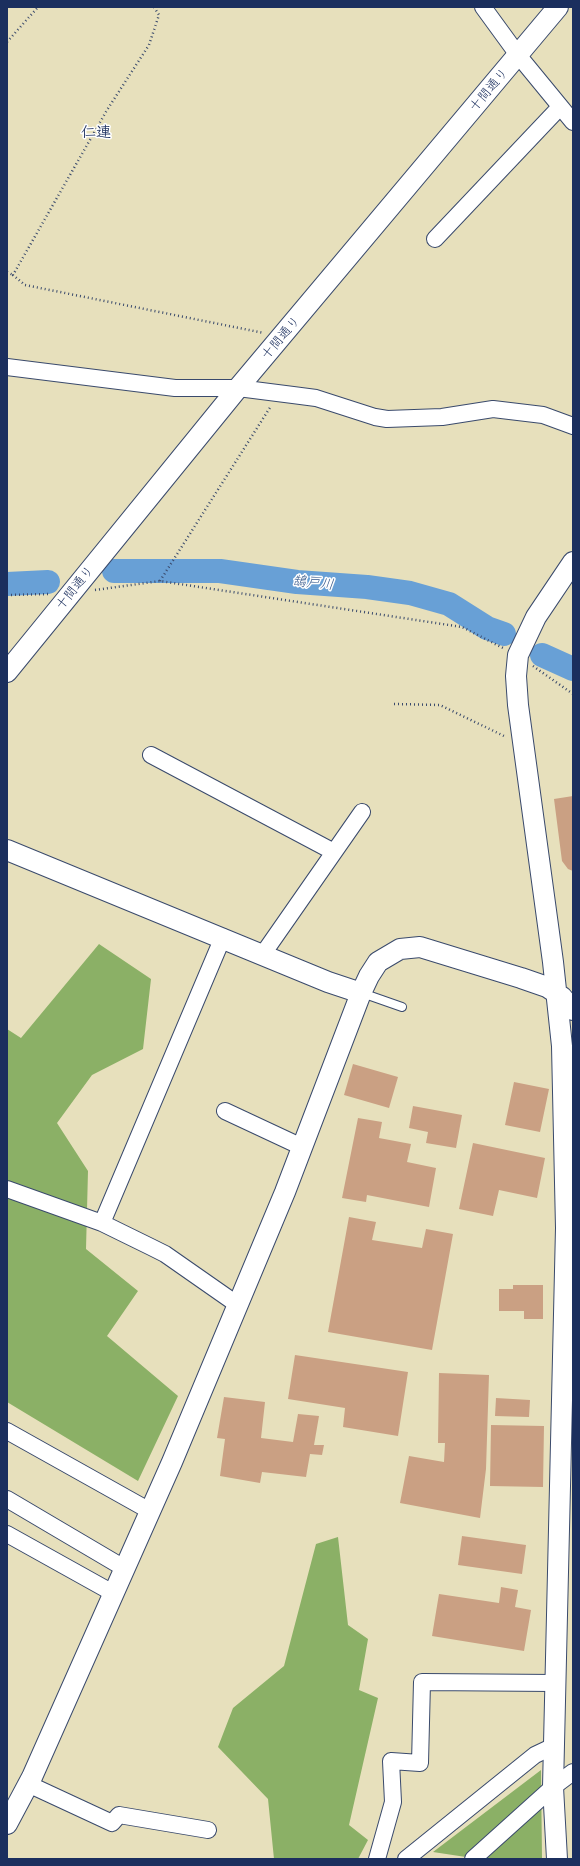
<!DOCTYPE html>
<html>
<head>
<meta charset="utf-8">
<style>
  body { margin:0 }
  #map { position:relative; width:580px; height:1866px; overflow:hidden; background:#e7e0bc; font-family:"Comic Neue",sans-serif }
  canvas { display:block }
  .frame { position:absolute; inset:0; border:8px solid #1b2f5e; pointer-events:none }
</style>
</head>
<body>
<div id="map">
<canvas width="580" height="1866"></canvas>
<div class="frame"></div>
</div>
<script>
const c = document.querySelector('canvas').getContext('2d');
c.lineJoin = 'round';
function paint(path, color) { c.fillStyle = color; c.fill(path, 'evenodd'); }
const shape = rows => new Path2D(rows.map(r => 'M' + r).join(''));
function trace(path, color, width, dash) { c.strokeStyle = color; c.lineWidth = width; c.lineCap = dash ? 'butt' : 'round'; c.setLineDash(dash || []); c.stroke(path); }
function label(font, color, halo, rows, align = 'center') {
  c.font = font + ' "Comic Neue","Klee One",sans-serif'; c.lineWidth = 3; c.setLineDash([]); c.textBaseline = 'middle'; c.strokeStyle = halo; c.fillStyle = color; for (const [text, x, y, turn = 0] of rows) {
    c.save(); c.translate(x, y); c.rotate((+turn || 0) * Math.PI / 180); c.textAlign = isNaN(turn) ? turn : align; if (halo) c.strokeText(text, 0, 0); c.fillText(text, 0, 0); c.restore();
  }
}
paint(shape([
  [99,944,151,979,143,1049,92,1075,57,1123,88,1171,86,1249,138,1291,107,1336,178,1396,138,1481,7,1402,7,1199,12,1191,7,1188,7,1029,21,1038],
  [338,1537,348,1625,368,1639,359,1690,378,1698,349,1825,368,1840,358,1859,274,1859,268,1799,218,1747,233,1708,284,1666,316,1544],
  [541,1770,542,1859,479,1859,433,1852]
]), '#8bb066');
trace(shape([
  [114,571,220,571,297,582,367,587,410,593,449,604,487,628,504,634],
  [7,584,48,582],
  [542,655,573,669]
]), '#68a0d6', 24);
paint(shape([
  [573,796,573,871,568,869,562,861,554,799],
  [353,1064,398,1077,389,1108,344,1095],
  [514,1082,549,1089,540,1132,505,1125],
  [413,1106,462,1115,456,1148,426,1143,428,1132,409,1128],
  [358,1118,382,1122,379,1138,411,1144,407,1162,436,1168,429,1207,367,1195,366,1202,342,1198],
  [473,1143,545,1158,537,1198,499,1190,493,1216,459,1209],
  [349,1217,376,1222,372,1240,422,1248,426,1229,453,1234,432,1350,328,1332],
  [513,1285,543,1285,543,1319,524,1319,524,1311,499,1311,499,1289,513,1289],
  [295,1355,408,1372,398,1436,343,1427,345,1408,288,1399],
  [439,1373,489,1375,486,1469,480,1518,400,1503,409,1456,444,1462,445,1443,438,1443],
  [224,1397,265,1402,261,1438,293,1442,298,1414,319,1416,314,1445,324,1445,322,1455,310,1454,306,1477,262,1472,260,1483,220,1476,225,1439,217,1438],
  [496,1398,530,1400,529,1417,495,1416],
  [491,1425,544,1426,543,1487,490,1486],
  [462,1536,526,1545,522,1574,458,1565],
  [501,1587,518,1590,515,1607,531,1610,524,1651,432,1636,439,1594,499,1603]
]), '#caa083');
const service = shape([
  [362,993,402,1007]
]);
const minor = shape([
  [483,7,518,55,573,122],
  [435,239,560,107],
  [7,367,175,388,238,388,293,395,316,398,375,417,387,419,442,417,493,409,543,415,573,426],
  [151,755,334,852],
  [263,954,362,812],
  [225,1111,302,1147],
  [7,1189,102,1223,151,1247,165,1254,238,1305],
  [102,1223,223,937],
  [7,1431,150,1511],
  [7,1499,124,1568],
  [7,1534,113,1593],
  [28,1784,112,1823,119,1815,208,1830],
  [377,1859,393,1802,391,1761,420,1763,422,1682,555,1683],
  [406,1859,535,1755,554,1746],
  [473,1859,553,1787,573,1772]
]);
const tertiary = shape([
  [7,672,238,388,558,7],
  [7,850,328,982,361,993],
  [7,1824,32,1777,172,1462,285,1192,361,993,369,976,378,962,400,949,420,947,521,978,547,987,562,997,573,1010],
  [557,1859,553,1787,566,1228,562,1046,553,962,518,705,516,676,518,655,536,617,573,562]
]);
trace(service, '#3a4a6c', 10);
trace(minor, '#3a4a6c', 18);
trace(tertiary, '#3a4a6c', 22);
trace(shape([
  [154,7,159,15,149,45,107,110,13,275,25,285,264,333],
  [7,42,38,7],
  [7,272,13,275],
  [160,581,271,406],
  [95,590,160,581,462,627,503,648],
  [7,595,50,594],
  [533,666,573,694],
  [394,704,440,705,506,737]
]), '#3a4a6c', 2.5, [1, 3]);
trace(service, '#fff', 8);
trace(minor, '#fff', 16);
trace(tertiary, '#fff', 20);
label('13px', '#1b2f5e', '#fff', [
  ["十間通り",489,90,-50],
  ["十間通り",281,338,-50],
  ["十間通り",75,588,-51]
]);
label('italic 14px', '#3a5c8e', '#fff', [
  ["鵠戸川",313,583,6]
]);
label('bold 15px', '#1b2f5e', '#fff', [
  ["仁連",96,133]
]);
</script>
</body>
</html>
